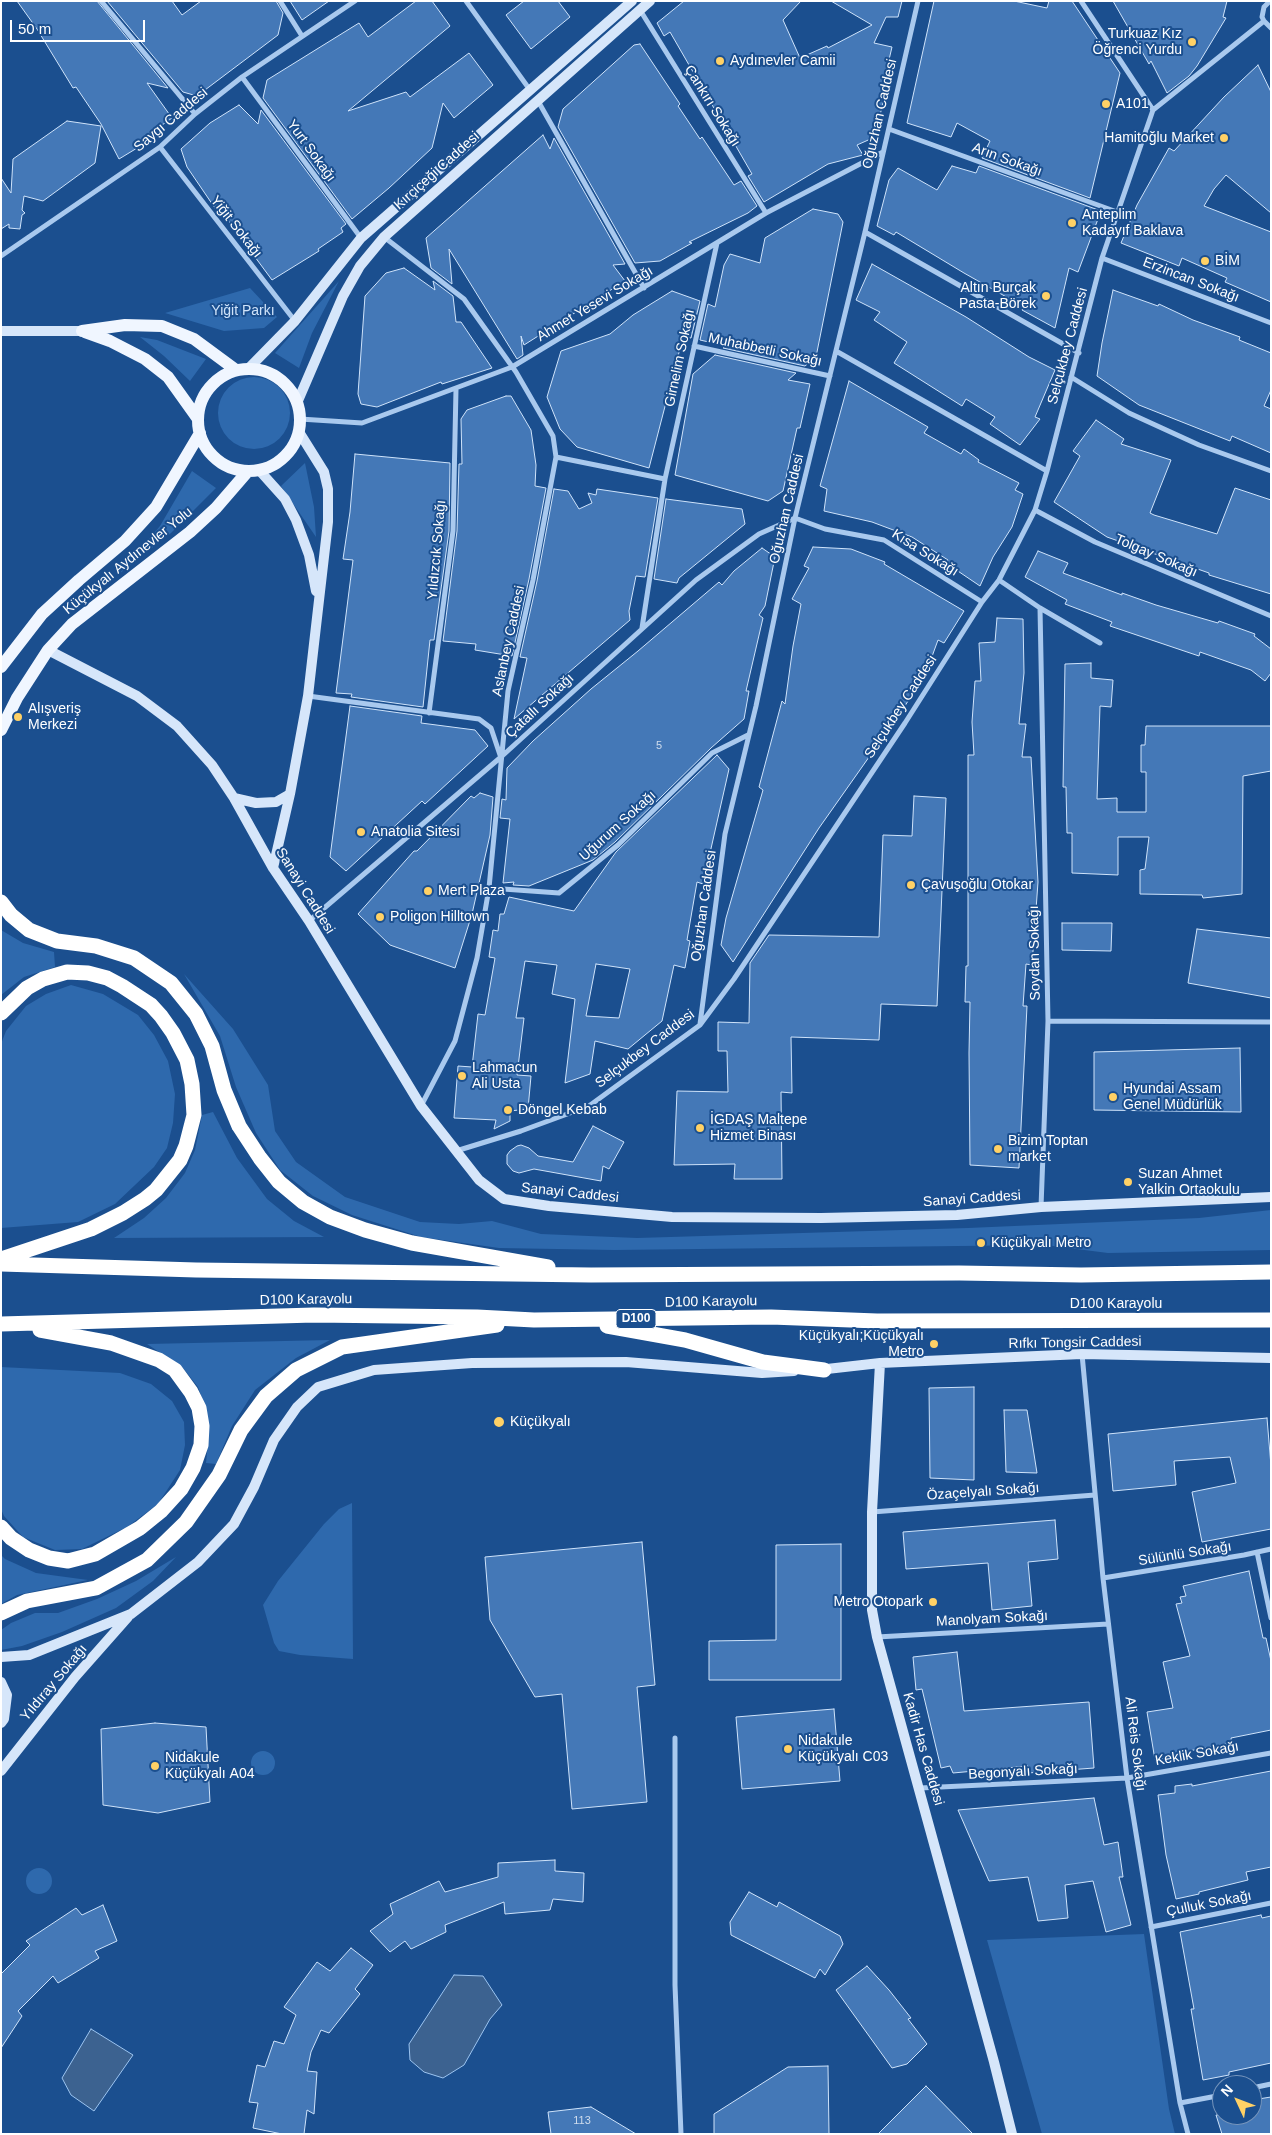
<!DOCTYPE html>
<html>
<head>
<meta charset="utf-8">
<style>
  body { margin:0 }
  #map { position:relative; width:1272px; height:2135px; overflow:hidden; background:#1b4f8f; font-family:Arial,sans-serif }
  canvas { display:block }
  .frame { position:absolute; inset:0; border:2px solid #fff; pointer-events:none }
  .north { position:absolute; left:1212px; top:2075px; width:50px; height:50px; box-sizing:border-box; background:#1b4f8f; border:1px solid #7695bc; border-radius:50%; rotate:313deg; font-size:14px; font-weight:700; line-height:20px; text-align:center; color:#fff }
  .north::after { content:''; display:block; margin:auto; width:18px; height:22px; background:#ffd166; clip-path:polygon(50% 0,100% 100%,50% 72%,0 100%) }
  .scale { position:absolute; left:10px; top:20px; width:135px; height:22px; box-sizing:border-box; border:2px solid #fff; border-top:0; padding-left:6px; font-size:15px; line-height:18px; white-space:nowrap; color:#fff; -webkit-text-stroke:4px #1b4f8f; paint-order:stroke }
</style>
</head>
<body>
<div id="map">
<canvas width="1272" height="2135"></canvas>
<div class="frame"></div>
<div class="north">N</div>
<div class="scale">50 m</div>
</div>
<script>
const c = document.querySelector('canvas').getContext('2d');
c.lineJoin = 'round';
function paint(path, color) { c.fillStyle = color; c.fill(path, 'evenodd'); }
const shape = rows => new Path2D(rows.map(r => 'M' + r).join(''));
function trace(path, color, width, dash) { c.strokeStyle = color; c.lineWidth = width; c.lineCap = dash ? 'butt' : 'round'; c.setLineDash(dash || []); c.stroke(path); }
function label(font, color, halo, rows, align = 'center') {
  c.font = font + ' Arial,sans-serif'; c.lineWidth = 4; c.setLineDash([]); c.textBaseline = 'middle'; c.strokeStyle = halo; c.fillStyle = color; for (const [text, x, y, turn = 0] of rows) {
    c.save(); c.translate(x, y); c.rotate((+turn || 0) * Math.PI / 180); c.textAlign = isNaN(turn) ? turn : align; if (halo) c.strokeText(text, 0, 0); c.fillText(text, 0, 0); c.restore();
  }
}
paint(shape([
  [339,281,312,333,299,368,275,353],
  [250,288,277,317,264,328,224,331,165,313],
  [140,337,157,340,206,359,190,381,164,356],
  '218 413a36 36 0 1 1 72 0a36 36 0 1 1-72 0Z',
  [305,463,314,507,316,537,281,486],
  [192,471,216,488,171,533,119,574,160,526],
  [1,930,23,943,54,952,55,967,24,977,1,995],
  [184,974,233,1029,268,1085,275,1131,296,1162,345,1197,420,1222,459,1224,492,1221,541,1234,637,1238,968,1228,1199,1218,1271,1210,1271,1250,1108,1253,1045,1245,614,1250,499,1248,421,1237,352,1215,313,1196,280,1170,256,1133,236,1087,220,1036],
  [71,985,103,994,138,1015,154,1035,168,1061,175,1094,173,1123,167,1148,154,1167,115,1204,78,1222,1,1228,1,1044,6,1031,26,1006,46,994],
  [213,1112,237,1158,267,1199,294,1221,324,1237,114,1238,144,1218,166,1198,185,1173,195,1150,202,1115],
  [330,1340,296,1358,255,1390,232,1426,216,1464,206,1463,209,1432,205,1407,198,1387,183,1368,147,1344],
  [1,1367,120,1373,151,1384,172,1401,184,1422,185,1445,180,1470,158,1504,127,1527,82,1549,55,1550,23,1537,4,1516,1,1509],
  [352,1503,353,1659,300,1655,279,1651,274,1643,263,1605,278,1581,324,1524,339,1509],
  [1,1555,5,1559,36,1573,88,1580,17,1595,1,1604],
  [176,1557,153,1581,116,1608,62,1632,22,1646,1,1650,1,1630,11,1623,35,1613,58,1613,97,1599,136,1581],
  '251 1763a12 12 0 1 1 24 0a12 12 0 1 1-24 0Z',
  '26 1881a13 13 0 1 1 26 0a13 13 0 1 1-26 0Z',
  [1144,1934,1169,2109,1175,2134,1042,2134,987,1940]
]), '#2e69ad');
const water = shape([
  [454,1975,483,1976,502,2005,490,2019,464,2065,443,2078,424,2072,410,2060,409,2044,454,1975],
  [91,2029,133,2055,94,2111,71,2095,62,2078,91,2029]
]);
paint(water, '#3c6290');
trace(water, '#9cc4f0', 1);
const building = shape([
  [17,1,97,1,168,88,147,83,172,118,145,137,147,142,119,159,101,124,76,87,73,88,37,29,17,1],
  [107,1,172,1,182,15,201,1,276,1,283,13,278,35,197,96,183,92,107,1],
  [290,1,329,1,302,20,290,1],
  [416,1,432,1,450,26,348,111,406,92,410,97,469,53,493,85,454,118,443,103,432,148,389,188,352,219,263,98,267,80,359,23,368,37,416,1],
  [524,1,558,1,570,17,531,49,506,15,524,1],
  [684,1,801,1,783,20,800,58,827,46,828,48,872,25,831,1,902,1,898,17,886,17,874,43,892,47,884,81,888,81,875,137,857,145,863,155,828,164,764,202,748,176,752,174,670,32,664,36,657,23,684,1],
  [934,1,1014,1,1047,8,1049,1,1072,1,1120,73,1090,198,982,158,990,141,957,123,951,137,907,123,934,1],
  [1113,1,1227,1,1223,17,1226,18,1197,66,1189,76,1167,93,1151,61,1149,64,1113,1],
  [640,44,680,104,678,106,700,139,702,137,734,185,741,181,757,206,748,213,689,242,692,243,660,261,635,263,558,127,563,109,634,45,640,44],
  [1258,65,1271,92,1271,213,1226,175,1214,189,1204,206,1271,232,1271,302,1225,282,1227,278,1182,258,1179,266,1121,243,1137,205,1169,148,1174,151,1224,97,1258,65],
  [239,105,258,124,261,110,346,224,341,228,343,232,318,249,319,251,272,280,224,215,221,217,187,167,181,149,210,123,239,105],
  [67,121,101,126,95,163,43,201,24,196,22,210,25,213,22,215,20,229,9,228,9,224,1,229,1,178,11,193,13,159,67,121],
  [543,135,550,149,554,138,625,264,613,265,625,281,524,345,521,336,523,355,517,359,449,249,452,284,431,268,426,238,543,135],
  [952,166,976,173,979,166,1101,211,1078,272,1069,268,1055,328,1022,310,1024,307,964,273,896,232,894,235,877,226,889,180,898,168,937,190,952,166],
  [813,209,838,214,843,222,816,357,805,366,723,348,726,346,700,340,708,304,715,307,724,265,730,254,760,263,765,238,813,209],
  [872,264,966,317,1029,357,1055,370,1035,417,1040,419,1020,445,990,424,995,417,966,399,962,406,894,363,907,342,874,320,880,312,856,300,872,264],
  [404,268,435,290,433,281,453,296,456,322,461,322,492,368,442,384,441,382,377,407,361,404,358,394,365,296,386,273,404,268],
  [1113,290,1158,306,1159,304,1193,320,1240,337,1239,340,1271,353,1271,390,1264,406,1271,409,1271,453,1232,436,1230,441,1139,405,1097,376,1102,343,1113,290],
  [672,291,700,301,691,338,683,337,649,468,577,447,560,429,547,397,561,351,610,334,633,315,672,291],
  [715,355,796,373,788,380,810,384,800,428,797,428,783,491,768,501,675,475,693,374,715,355],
  [849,381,928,427,924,433,961,454,964,449,979,460,978,462,1019,483,1015,490,1023,494,1012,527,993,557,980,586,946,563,948,560,912,537,872,522,824,511,827,489,820,486,849,381],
  [506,396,511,396,531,430,536,465,535,486,546,488,529,579,512,656,475,650,476,644,443,641,457,531,459,464,462,464,461,419,467,410,506,396],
  [1096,420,1124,439,1121,444,1171,460,1150,513,1154,515,1217,534,1235,488,1271,500,1271,594,1209,575,1209,573,1107,537,1054,502,1080,456,1073,451,1096,420],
  [355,454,450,463,449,531,434,640,430,640,423,707,351,697,352,694,336,693,353,560,343,559,350,512,355,454],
  [554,489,568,491,579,509,592,503,588,493,596,495,597,489,658,498,645,577,636,576,629,611,630,620,514,719,527,658,520,657,537,581,554,489],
  [666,499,742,509,745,524,679,578,677,583,654,579,666,499],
  [813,547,851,549,885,562,884,564,964,611,944,643,938,640,926,673,876,751,874,750,819,828,733,962,721,945,726,918,763,790,759,787,782,701,785,704,793,646,801,604,792,599,809,568,804,566,813,547],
  [762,548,775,557,765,606,759,615,763,618,746,691,749,691,744,719,711,748,615,842,593,860,529,886,513,885,514,882,503,883,510,819,500,818,502,799,506,800,507,768,533,741,591,689,638,651,719,582,722,585,734,571,762,548],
  [1038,551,1068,563,1063,573,1122,595,1122,593,1156,605,1218,623,1219,621,1255,634,1254,636,1271,649,1271,673,1265,681,1251,670,1200,652,1199,656,1110,626,1112,622,1065,604,1067,600,1025,577,1038,551],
  [997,618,1023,619,1024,673,1019,724,1026,724,1022,757,1031,757,1038,882,1032,965,1026,964,1023,1006,1027,1006,1019,1168,970,1165,969,1053,970,1002,965,1002,966,966,968,966,968,755,974,755,972,722,975,681,981,681,979,643,995,642,997,618],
  [1091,663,1091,678,1113,680,1111,707,1100,706,1097,799,1117,798,1117,812,1146,812,1146,772,1141,772,1141,745,1145,745,1146,726,1271,726,1271,771,1243,776,1242,894,1203,898,1202,895,1140,894,1140,870,1145,869,1149,837,1118,837,1118,875,1072,873,1072,833,1067,833,1066,787,1063,787,1065,664,1091,663],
  [350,706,422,716,421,723,475,730,488,746,425,804,422,801,346,871,330,857,350,706],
  [717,755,729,769,703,884,697,882,687,940,690,941,685,968,674,965,662,1021,628,1049,595,1041,590,1074,565,1083,575,999,552,994,557,965,525,961,516,1018,524,1018,517,1075,531,1076,528,1109,510,1111,510,1121,494,1129,496,1120,454,1118,458,1066,472,1067,478,1014,485,1015,495,958,489,957,493,930,498,931,500,914,504,914,509,897,574,911,616,852,717,755],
  [596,964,630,969,619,1018,586,1016,596,964],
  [480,793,493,797,490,835,472,914,455,968,390,945,358,914,414,851,417,851,471,796,474,798,480,793],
  [914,796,946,798,937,1006,881,1004,879,1040,791,1037,792,1093,781,1092,782,1179,734,1179,735,1164,674,1165,677,1091,728,1092,727,1051,718,1051,718,1022,749,1023,750,963,769,935,879,937,883,835,912,836,914,796],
  [1062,923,1112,923,1111,951,1062,950,1062,923],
  [1197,929,1271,938,1271,998,1188,983,1197,929],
  [1240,1048,1241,1112,1094,1110,1094,1052,1240,1048],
  [593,1126,624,1142,609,1169,603,1166,601,1181,534,1169,519,1173,513,1171,507,1164,507,1155,510,1151,517,1146,521,1145,529,1148,538,1156,573,1162,593,1126],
  [974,1387,974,1480,930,1478,929,1388,974,1387],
  [1004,1410,1027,1410,1037,1473,1006,1472,1004,1410],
  [1267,1418,1271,1466,1271,1529,1202,1542,1192,1492,1236,1483,1230,1457,1174,1461,1176,1485,1113,1491,1108,1434,1267,1418],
  [1055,1520,1058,1559,1028,1562,1032,1606,992,1610,988,1563,906,1569,903,1532,1055,1520],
  [642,1542,655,1685,637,1687,647,1802,572,1809,562,1694,535,1697,490,1620,485,1557,642,1542],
  [841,1544,841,1680,709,1680,709,1641,776,1640,776,1545,841,1544],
  [1249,1571,1263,1638,1266,1638,1271,1661,1271,1730,1231,1738,1232,1743,1183,1752,1183,1756,1155,1760,1147,1712,1173,1708,1163,1662,1190,1656,1176,1604,1182,1603,1180,1597,1186,1596,1183,1586,1249,1571],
  [957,1652,964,1711,1089,1702,1094,1768,1028,1773,1028,1766,953,1773,950,1766,941,1768,922,1689,916,1690,913,1657,957,1652],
  [834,1709,840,1781,742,1789,736,1717,834,1709],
  [155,1723,206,1727,210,1802,158,1813,103,1805,101,1729,155,1723],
  [1271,1771,1271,1867,1246,1872,1248,1880,1199,1892,1199,1894,1176,1899,1166,1855,1158,1795,1175,1793,1175,1786,1192,1784,1192,1786,1271,1771],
  [1094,1798,1104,1845,1118,1842,1123,1877,1119,1877,1131,1925,1106,1932,1093,1881,1065,1885,1068,1918,1038,1921,1028,1877,989,1881,958,1810,1094,1798],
  [555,1860,555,1871,584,1873,583,1902,553,1899,550,1910,505,1914,504,1902,445,1925,446,1932,411,1949,405,1941,390,1952,370,1931,393,1914,390,1904,439,1881,445,1892,498,1877,498,1863,555,1860],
  [749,1892,777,1907,779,1902,840,1936,843,1944,825,1975,820,1969,815,1978,731,1935,730,1922,749,1892],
  [103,1905,117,1941,95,1951,99,1958,58,1983,53,1976,18,2011,22,2016,1,2048,1,1974,30,1945,26,1941,76,1908,82,1915,103,1905],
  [1261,1915,1262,1918,1271,1916,1271,2063,1229,2072,1229,2075,1203,2080,1191,2009,1194,2009,1180,1932,1261,1915],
  [351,1948,373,1965,355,1989,360,1994,329,2033,321,2030,311,2052,307,2071,317,2072,314,2114,307,2110,304,2134,282,2134,253,2128,258,2103,249,2102,257,2065,265,2067,274,2041,284,2044,296,2015,284,2007,317,1962,330,1971,351,1948],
  [867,1966,889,1990,911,2018,908,2019,927,2044,907,2064,892,2068,836,1990,867,1966],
  [828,2066,829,2134,714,2134,714,2114,788,2067,828,2066],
  [926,2086,973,2134,878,2134,926,2086],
  [1271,2097,1271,2134,1222,2134,1216,2115,1252,2115,1252,2100,1271,2097],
  [591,2107,636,2134,551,2134,548,2112,591,2107]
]);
paint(building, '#4478b7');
trace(building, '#cfe3fa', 1);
trace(shape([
  [101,1,195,114],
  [280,1,302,36],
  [466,1,530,90],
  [1081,1,1153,110],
  [1270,1,1264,7,1262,17,1264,21,1271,28],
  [640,10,766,213],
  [242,77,361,238],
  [538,101,644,288],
  [889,129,1117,212],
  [160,147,295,321],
  [865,232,1079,353],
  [384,237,464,299,516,372,553,436,556,457,533,580,508,691,489,888,477,958,455,1041,421,1106],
  [1,256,160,147,195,114,242,77,355,1],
  [1102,258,1271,323],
  [694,346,830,376],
  [836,351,1047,471],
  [1071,377,1129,413,1199,445,1271,471],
  [300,419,362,423,512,367,766,213,883,152],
  [556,457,665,479,642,628],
  [665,479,717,243],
  [1035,510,1095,542,1271,616],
  [999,580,1040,608,1100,643],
  [1040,608,1048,1021,1041,1207],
  [308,696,479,719,491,728,500,755],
  [429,713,453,531,456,389],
  [489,888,559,893,618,845,712,753,748,735],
  [309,921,501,757,696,580,759,534,795,518,825,529,884,540,982,602],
  [1048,1021,1271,1022],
  [700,1024,725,834,756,706,795,518,865,232,918,1],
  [456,1151,521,1131,589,1106,700,1025,734,979,905,723,982,602,999,580,1035,510,1047,471,1102,258,1153,110,1264,21],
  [1082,1354,1103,1578,1127,1778,1180,2103,1188,2134],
  [872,1512,1095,1495],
  [1257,1552,1271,1618],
  [1103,1578,1244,1555,1271,1549],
  [877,1637,1108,1624],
  [675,1738,675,1985,681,2134],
  [920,1788,1127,1778,1271,1753],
  [1151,1927,1271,1903],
  [1252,2088,1271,2084],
  [1180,2103,1222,2095]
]), '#a9c9ee', 5);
trace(shape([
  [1,331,82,331],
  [249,368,295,321,361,238,632,1],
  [297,403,343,296,360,266,384,237,650,1],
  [259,470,285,499,296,520,309,555,316,591],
  [48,650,137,696,177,726,212,765,234,798,273,868,309,921,421,1106,479,1180,504,1199,549,1206,672,1217,821,1218,957,1215,1041,1207,1271,1197],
  [234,798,256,803,276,802,290,794],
  [273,868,290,794,308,696,328,522,328,489,324,472,299,432],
  [880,1363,872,1512,872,1610,877,1637,994,2062,1012,2134],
  [818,1370,880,1363,1082,1354,1271,1358],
  [1,1657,29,1655,131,1614,198,1562,234,1524,254,1487,274,1440,297,1407,318,1387,374,1370,472,1363,626,1362,762,1373,794,1371],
  [1,1682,7,1695,4,1719,1,1723],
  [1,1771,75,1677,128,1617]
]), '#d6e6fa', 10);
trace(shape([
  [82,331,125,325,162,326,194,339,236,370],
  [85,332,110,341,145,359,168,377,198,419],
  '198 420a51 51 0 1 1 102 0a51 51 0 1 1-102 0Z',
  [1,667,42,614,79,580,125,541,156,507,200,433],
  [1,730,17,698,48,650,72,624,190,532,216,508,248,471]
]), '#f0f6ff', 12);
trace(shape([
  [1,902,11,915,29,930,57,941,96,946,134,958,171,983,196,1014,212,1046,224,1090,239,1126,260,1158,279,1182,303,1202,330,1217,365,1230,412,1243,548,1267],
  [1,1013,27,988,43,979,67,972,88,973,107,978,122,986,151,1005,161,1016,173,1033,187,1060,192,1084,194,1115,186,1146,180,1160,156,1190,145,1199,123,1213,91,1229,1,1259],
  [1,1264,196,1270,591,1275,959,1273,1081,1275,1271,1272],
  [1,1324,314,1315,477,1317,534,1320,771,1317,877,1321,1271,1320],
  [607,1326,685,1340,763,1362,824,1370],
  [1,1527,11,1538,29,1550,49,1558,68,1561,95,1554,140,1528,161,1511,181,1489,193,1468,201,1445,202,1426,199,1408,191,1392,175,1370,159,1360,111,1343,40,1330],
  [1,1613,27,1601,96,1588,147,1560,186,1522,219,1475,241,1430,266,1396,296,1370,342,1347,497,1325]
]), '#fff', 15);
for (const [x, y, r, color] of [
  [1192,42,5,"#ffd166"],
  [720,61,5,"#ffd166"],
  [1106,104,5,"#ffd166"],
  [1224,138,5,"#ffd166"],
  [1072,223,5,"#ffd166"],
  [1205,261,5,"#ffd166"],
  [1046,296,5,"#ffd166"],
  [18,717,5,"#ffd166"],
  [361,832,5,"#ffd166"],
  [911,885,5,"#ffd166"],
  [428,891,5,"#ffd166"],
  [380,917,5,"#ffd166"],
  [462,1076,5,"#ffd166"],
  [1113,1097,5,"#ffd166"],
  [508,1110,5,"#ffd166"],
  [700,1128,5,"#ffd166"],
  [998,1149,5,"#ffd166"],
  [1128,1182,5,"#ffd166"],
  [981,1243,5,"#ffd166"],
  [934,1344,5,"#ffd166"],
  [499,1422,6,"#ffd166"],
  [933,1602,5,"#ffd166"],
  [788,1749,5,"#ffd166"],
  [155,1766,5,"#ffd166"]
]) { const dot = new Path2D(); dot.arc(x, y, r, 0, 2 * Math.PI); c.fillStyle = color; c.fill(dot); trace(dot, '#1b4f8f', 2); }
label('11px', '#d0dded', null, [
  ["5",659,746],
  ["113",582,2121]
]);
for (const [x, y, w] of [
  [636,1319,40]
]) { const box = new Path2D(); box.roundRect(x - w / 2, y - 9.5, w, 19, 4); c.fillStyle = '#1b4f8f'; c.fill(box); trace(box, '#fff', 1); }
label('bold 12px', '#fff', null, [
  ["D100",636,1319]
]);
label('14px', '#fff', '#1b4f8f', [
  ["Turkuaz Kız",1182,34,"right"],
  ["Öğrenci Yurdu",1182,50,"right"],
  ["Aydınevler Camii",730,61],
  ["A101",1116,104],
  ["Hamitoğlu Market",1214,138,"right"],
  ["Anteplim",1082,215],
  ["Kadayıf Baklava",1082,231],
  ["BİM",1215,261],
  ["Altın Burçak",1036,288,"right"],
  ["Pasta-Börek",1036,304,"right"],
  ["Alışveriş",28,709],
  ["Merkezi",28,725],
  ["Anatolia Sitesi",371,832],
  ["Çavuşoğlu Otokar",921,885],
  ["Mert Plaza",438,891],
  ["Poligon Hilltown",390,917],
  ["Lahmacun",472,1068],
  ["Ali Usta",472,1084],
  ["Hyundai Assam",1123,1089],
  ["Genel Müdürlük",1123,1105],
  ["Döngel Kebab",518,1110],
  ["İGDAŞ Maltepe",710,1120],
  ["Hizmet Binası",710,1136],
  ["Bizim Toptan",1008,1141],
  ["market",1008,1157],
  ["Suzan Ahmet",1138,1174],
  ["Yalkin Ortaokulu",1138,1190],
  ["Küçükyalı Metro",991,1243],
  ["Küçükyalı;Küçükyalı",924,1336,"right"],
  ["Metro",924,1352,"right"],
  ["Küçükyalı",510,1422],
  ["Metro Otopark",923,1602,"right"],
  ["Nidakule",798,1741],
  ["Küçükyalı C03",798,1757],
  ["Nidakule",165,1758],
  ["Küçükyalı A04",165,1774]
], 'left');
label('14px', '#fff', '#1b4f8f', [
  ["Çankırı Sokağı",712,106,58],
  ["Oğuzhan Caddesi",880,114,-77],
  ["Saygı Caddesi",171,120,-40],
  ["Yurt Sokağı",311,151,54],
  ["Arın Sokağı",1007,160,20],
  ["Kırçiçeği Caddesi",437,171,-42],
  ["Yiğit Sokağı",236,227,52],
  ["Erzincan Sokağı",1191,280,21],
  ["Ahmet Yesevi Sokağı",595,304,-31],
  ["Selçukbey Caddesi",1068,346,-75],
  ["Muhabbetli Sokağı",765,350,12],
  ["Girnelim Sokağı",680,358,-78],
  ["Oğuzhan Caddesi",787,509,-77],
  ["Yıldızcık Sokağı",437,550,-85],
  ["Kısa Sokağı",925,553,32],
  ["Tolgay Sokağı",1156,556,23],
  ["Küçükyalı Aydınevler Yolu",128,561,-39],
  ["Aslanbey Caddesi",509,641,-78],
  ["Çatallı Sokağı",540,706,-43],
  ["Selçukbey Caddesi",901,707,-57],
  ["Uğurum Sokağı",618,826,-42],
  ["Sanayi Caddesi",305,891,58],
  ["Oğuzhan Caddesi",704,906,-82],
  ["Soydan Sokağı",1035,953,-91],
  ["Selçukbey Caddesi",645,1049,-37],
  ["Sanayi Caddesi",570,1193,6],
  ["Sanayi Caddesi",972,1199,-4],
  ["D100 Karayolu",306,1300,-1],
  ["D100 Karayolu",711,1302,-1],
  ["D100 Karayolu",1116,1304],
  ["Rıfkı Tongsir Caddesi",1075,1343,-1],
  ["Özaçelyalı Sokağı",983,1492,-4],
  ["Sülünlü Sokağı",1185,1554,-9],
  ["Manolyam Sokağı",992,1619,-3],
  ["Yıldıray Sokağı",54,1683,-50],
  ["Ali Reis Sokağı",1135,1744,83],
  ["Kadir Has Caddesi",923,1749,74],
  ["Keklik Sokağı",1197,1754,-10],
  ["Begonyalı Sokağı",1023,1772,-3],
  ["Çulluk Sokağı",1209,1904,-11]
]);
label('14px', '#cfe3fa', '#1b4f8f', [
  ["Yiğit Parkı",243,311]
]);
</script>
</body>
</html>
